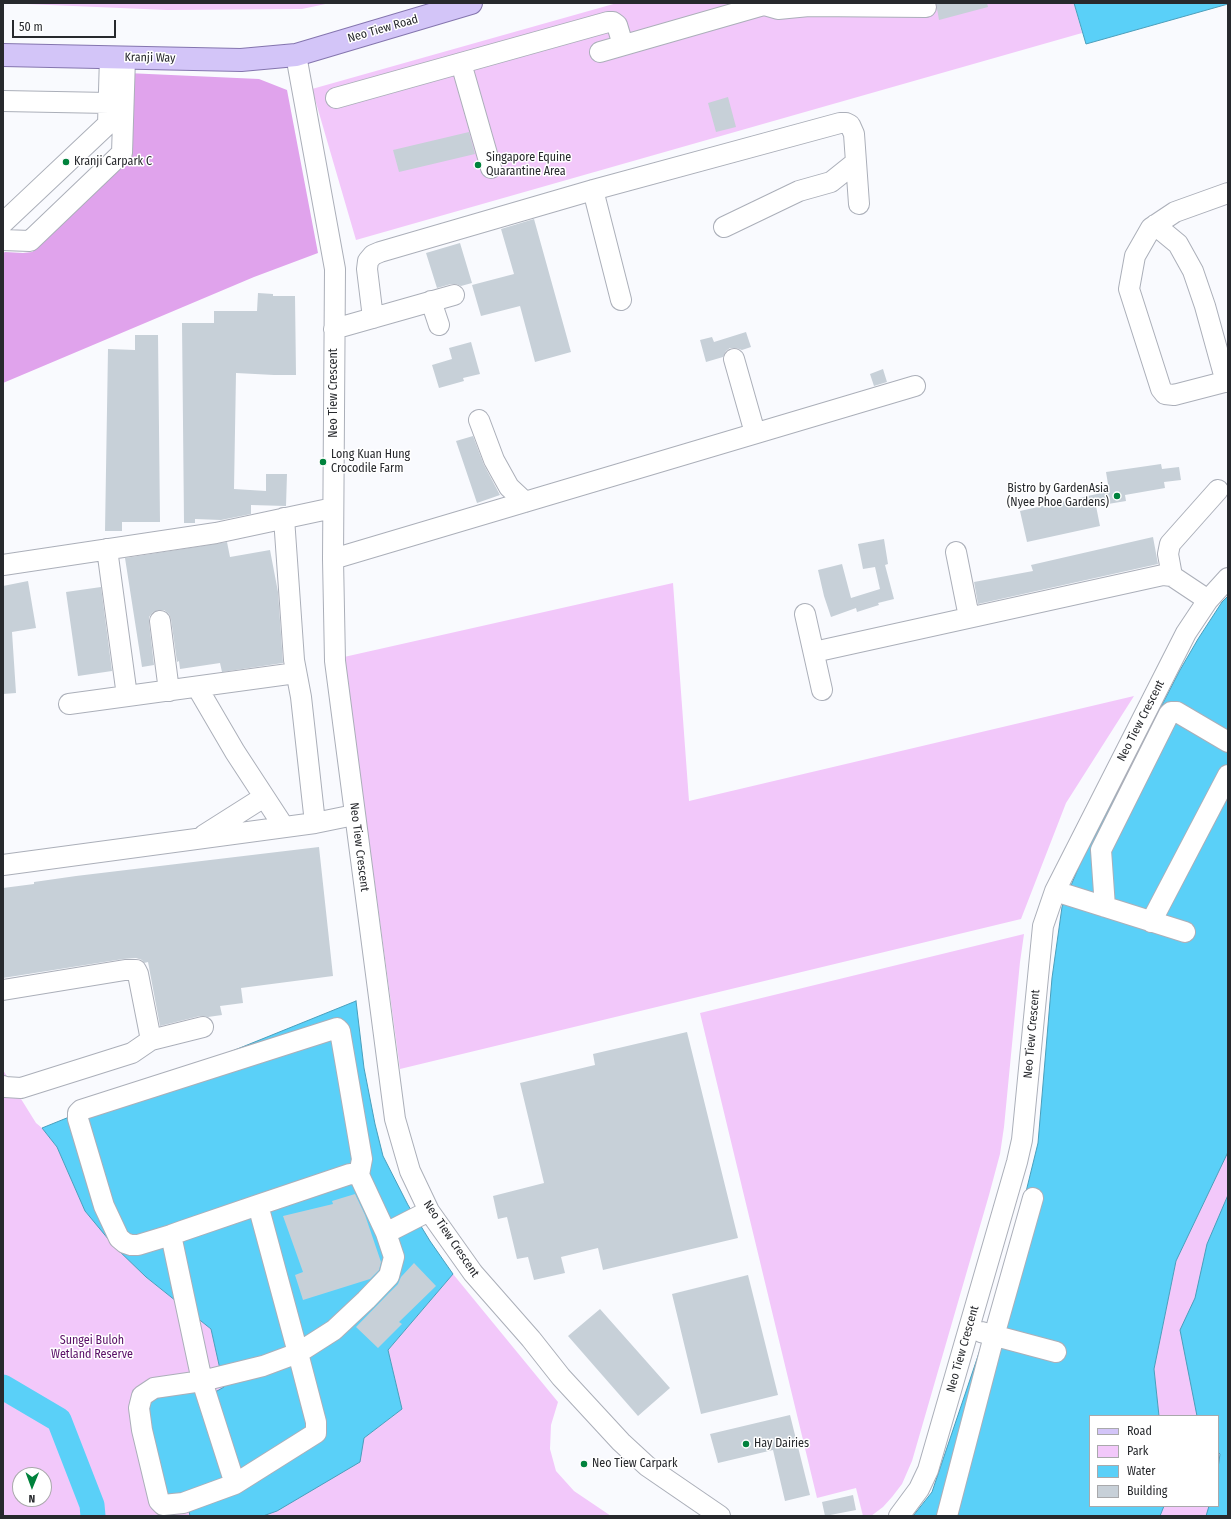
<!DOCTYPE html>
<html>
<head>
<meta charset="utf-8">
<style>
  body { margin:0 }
  #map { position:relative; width:1231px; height:1519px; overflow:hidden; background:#f9fafe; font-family:"Fira Sans Condensed",sans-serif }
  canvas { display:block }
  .frame { position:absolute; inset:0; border:4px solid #27292d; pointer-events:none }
  .legend { position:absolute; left:1089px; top:1415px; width:130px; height:92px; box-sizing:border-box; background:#fff; border:1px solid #a9a9ab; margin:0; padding:5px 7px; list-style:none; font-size:12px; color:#27292d }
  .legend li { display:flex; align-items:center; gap:8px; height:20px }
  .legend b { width:20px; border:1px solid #a9a9ab }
  .north { position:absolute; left:12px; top:1467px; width:40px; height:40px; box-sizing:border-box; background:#fff; border:1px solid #a9a9ab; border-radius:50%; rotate:181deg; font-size:11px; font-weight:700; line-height:16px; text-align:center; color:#27292d }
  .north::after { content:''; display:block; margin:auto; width:14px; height:18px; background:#00823c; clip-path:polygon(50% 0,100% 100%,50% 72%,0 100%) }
  .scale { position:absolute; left:12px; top:20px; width:104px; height:18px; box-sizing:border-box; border:2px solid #27292d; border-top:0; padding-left:5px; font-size:12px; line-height:14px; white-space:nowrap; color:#27292d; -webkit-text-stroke:3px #fff; paint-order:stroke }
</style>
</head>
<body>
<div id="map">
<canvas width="1231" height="1519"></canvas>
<div class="frame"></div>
<ul class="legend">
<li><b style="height:5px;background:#d3c5f8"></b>Road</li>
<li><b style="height:11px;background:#f2c8fa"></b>Park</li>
<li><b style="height:11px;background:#5ad0f8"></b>Water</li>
<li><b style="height:11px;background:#c7d0d8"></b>Building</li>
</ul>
<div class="north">N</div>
<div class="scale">50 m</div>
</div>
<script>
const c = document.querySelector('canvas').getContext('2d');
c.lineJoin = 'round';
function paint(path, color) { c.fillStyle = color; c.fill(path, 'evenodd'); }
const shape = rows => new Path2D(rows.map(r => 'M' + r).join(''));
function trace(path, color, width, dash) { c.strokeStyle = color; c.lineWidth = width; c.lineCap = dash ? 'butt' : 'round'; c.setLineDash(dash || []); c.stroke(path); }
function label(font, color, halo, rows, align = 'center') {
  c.font = font + ' "Fira Sans Condensed",sans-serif'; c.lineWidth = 3; c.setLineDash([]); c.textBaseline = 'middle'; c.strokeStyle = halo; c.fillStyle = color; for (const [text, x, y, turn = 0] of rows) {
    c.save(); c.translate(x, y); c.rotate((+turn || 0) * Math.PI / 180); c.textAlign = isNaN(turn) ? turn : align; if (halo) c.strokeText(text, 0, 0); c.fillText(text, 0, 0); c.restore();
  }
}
paint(shape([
  [3,3,330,3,302,9,167,10],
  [617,3,1074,3,1082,33,356,240,312,89],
  [673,583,689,801,1134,696,1066,803,1021,919,400,1069,344,657],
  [1024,934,1020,962,1004,1127,1000,1154,989,1195,912,1461,902,1484,892,1497,883,1507,871,1516,863,1516,856,1488,817,1498,700,1013],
  [3,1070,36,1123,42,1128,57,1147,85,1211,146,1277,211,1329,225,1389,163,1402,190,1516,3,1516],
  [20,1475,44,1475,44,1499,20,1499],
  [1228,1152,1228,1516,1160,1516,1164,1506,1218,1506,1218,1416,1159,1416,1154,1369,1176,1261],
  [453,1274,558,1402,551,1425,550,1449,556,1471,574,1491,611,1516,263,1516,277,1511,364,1438,402,1409,388,1350]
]), '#f2c8fa');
paint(shape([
  [127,73,259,79,287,90,318,253,254,277,3,383,3,253,5,252,23,253,32,252,39,247,52,231,116,172,125,167,132,157,133,145]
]), '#e0a3ec');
const water = shape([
  [1074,3,1228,3,1228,4,1086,44,1074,3],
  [1228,596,1228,1152,1176,1261,1154,1369,1159,1416,1090,1416,1090,1506,1164,1506,1160,1516,913,1516,932,1492,981,1347,1023,1204,1038,1143,1052,978,1062,907,1080,864,1180,670,1198,639,1222,602,1228,596],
  [356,1001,364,1068,375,1124,383,1156,408,1205,430,1241,453,1274,388,1350,402,1409,364,1438,360,1462,277,1511,263,1516,190,1516,186,1496,169,1500,144,1405,147,1400,197,1387,202,1394,217,1391,224,1387,211,1329,146,1277,114,1246,85,1211,57,1147,42,1128,356,1001],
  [1228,1195,1228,1516,1206,1516,1209,1506,1218,1506,1218,1468,1220,1454,1218,1452,1218,1416,1197,1416,1180,1330,1195,1298,1207,1244,1228,1195]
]);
paint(water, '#5ad0f8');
trace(water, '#4b9ebb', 1);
trace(shape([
  [3,1387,59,1420,92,1505,93,1516]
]), '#5ad0f8', 25);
paint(shape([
  [936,3,987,3,988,7,939,20],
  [728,97,736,127,716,132,708,103],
  [469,132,475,154,399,172,393,150],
  [534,219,571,352,535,362,520,306,481,316,472,285,514,274,501,229],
  [460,243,472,283,461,286,456,284,451,284,437,288,426,253],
  [258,293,273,294,273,296,295,296,296,375,274,375,236,373,234,489,266,491,266,474,287,474,286,506,251,505,251,514,221,520,195,519,195,523,184,523,182,323,214,323,214,311,257,311],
  [746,332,751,347,742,350,736,348,730,348,726,351,723,357,706,362,700,340,712,337,714,342],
  [135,335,158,335,160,522,122,522,122,531,105,531,108,349,135,350],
  [471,342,480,374,463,378,464,381,439,388,432,365,452,359,449,348],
  [883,369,887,382,874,386,870,374],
  [473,436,484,465,500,495,477,503,456,441],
  [1161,464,1162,469,1179,467,1181,480,1164,482,1165,488,1125,495,1126,501,1096,506,1100,526,1027,542,1020,511,1106,492,1106,491,1109,490,1106,472],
  [1153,537,1158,564,978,604,974,582,1033,571,1031,565],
  [884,539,888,564,885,565,894,599,878,603,879,605,857,612,856,608,831,617,824,596,818,570,842,564,851,598,880,589,875,567,863,569,858,544],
  [227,542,230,557,270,550,278,592,283,663,222,672,220,663,180,669,179,661,177,662,171,619,169,614,164,610,159,610,153,612,149,617,149,622,154,665,142,667,125,558],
  [28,581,36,628,12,632,16,693,3,694,3,586],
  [101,587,112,671,78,676,66,592],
  [319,847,333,976,241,988,243,1003,220,1006,222,1015,208,1017,200,1016,160,1026,148,962,144,963,142,960,136,958,123,959,3,978,3,888,34,884,34,882,76,876],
  [687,1032,738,1238,603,1270,598,1248,561,1257,565,1273,534,1280,528,1257,517,1259,507,1217,498,1219,493,1196,544,1183,520,1083,595,1065,593,1054],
  [355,1194,365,1215,381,1262,379,1270,370,1279,303,1300,295,1275,303,1272,283,1216,333,1204,332,1201],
  [414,1263,436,1286,399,1322,402,1324,378,1348,356,1327,389,1293,398,1284,401,1277],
  [748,1275,778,1395,701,1414,672,1294],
  [600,1309,670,1388,638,1416,568,1336],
  [790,1415,810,1495,785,1501,773,1450,718,1463,710,1434],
  [853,1495,856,1510,825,1516,822,1502]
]), '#c7d0d8');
const minor = shape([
  [600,52,764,5,778,9,809,6,926,7],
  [296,55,335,269,333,559,335,661,395,1119,410,1171,429,1211,473,1273,531,1339,561,1377,621,1442,647,1466,720,1516],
  [461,63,491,168],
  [336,98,608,22,613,22,617,25,623,45],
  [3,101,109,103],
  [593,190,621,300],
  [1228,193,1175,212,1151,228,1135,256,1129,289,1161,389,1165,394,1174,395,1228,381],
  [3,223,108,124,110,57],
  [1155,225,1178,244,1193,271,1205,306,1226,382],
  [724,227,799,191,831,182,856,162],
  [3,240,30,241,122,153,125,58],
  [431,301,439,325],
  [373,318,367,269,368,261,373,255,380,252,593,190,840,123,846,123,850,125,854,134,859,204],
  [334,329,454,295],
  [734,359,755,433],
  [479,420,494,460,509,487,525,502],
  [284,518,294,660,301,697,315,823],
  [107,549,127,696],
  [956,552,969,617],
  [333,559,915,386],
  [3,565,216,533,333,508],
  [1172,576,1168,554,1170,544,1218,490],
  [805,614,822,690],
  [160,621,169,691],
  [814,652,1163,575,1172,576,1208,600],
  [197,687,235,752,284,827],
  [69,704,296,673],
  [204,835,264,797],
  [3,865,315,823,354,815],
  [1055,891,1185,932],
  [1105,907,1101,850,1169,714,1171,712,1177,712,1228,742],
  [1151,922,1228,775],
  [3,990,125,970,136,970,138,974,151,1040],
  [3,1086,5,1087,21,1088,132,1053,151,1040,203,1027],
  [258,1205,298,1353,316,1422,316,1433,235,1484,183,1503,163,1505,159,1501,142,1430,139,1408,142,1396,154,1388,202,1381,263,1366,298,1353,334,1330,366,1300,389,1276,394,1257,386,1233,359,1175,362,1159,340,1031,337,1028,81,1110,78,1113,78,1119,104,1206,119,1238,125,1243,131,1245,138,1245,171,1235,182,1231,258,1205,350,1174,359,1175],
  [386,1233,429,1211],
  [171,1235,202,1381,235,1484],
  [981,1332,1056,1352],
  [899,1516,919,1489,928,1470,1017,1162,1022,1140,1043,926,1055,891,1186,633,1208,600,1228,578],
  [947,1516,994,1336,1033,1198]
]);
const major = shape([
  [3,55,241,60,296,55,471,3]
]);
trace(minor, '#abafb9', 22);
trace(major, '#8475ae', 24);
trace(minor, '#fff', 20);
trace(major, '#d3c5f8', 22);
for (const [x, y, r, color] of [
  [66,162,4,"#00823c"],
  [478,165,4,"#00823c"],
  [323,462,4,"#00823c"],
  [1117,496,4,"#00823c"],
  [746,1444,4,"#00823c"],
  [584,1464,4,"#00823c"]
]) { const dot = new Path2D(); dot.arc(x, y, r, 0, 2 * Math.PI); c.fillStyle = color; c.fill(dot); trace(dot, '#fff', 1.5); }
label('12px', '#27292d', '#fff', [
  ["Neo Tiew Road",383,29,-16],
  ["Kranji Way",150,58,1],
  ["Neo Tiew Crescent",334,393,-90],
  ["Neo Tiew Crescent",1141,721,-63],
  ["Neo Tiew Crescent",359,847,83],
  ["Neo Tiew Crescent",1032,1034,-85],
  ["Neo Tiew Crescent",451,1239,56],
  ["Neo Tiew Crescent",963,1349,-74]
]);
label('12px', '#27292d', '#fff', [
  ["Singapore Equine",486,158],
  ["Quarantine Area",486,172],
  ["Kranji Carpark C",74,162],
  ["Long Kuan Hung",331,455],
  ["Crocodile Farm",331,469],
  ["Bistro by GardenAsia",1109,489,"right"],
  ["(Nyee Phoe Gardens)",1109,503,"right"],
  ["Hay Dairies",754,1444],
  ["Neo Tiew Carpark",592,1464]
], 'left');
label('12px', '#5a1067', '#fff', [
  ["Sungei Buloh",92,1341],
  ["Wetland Reserve",92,1355]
]);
</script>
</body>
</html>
